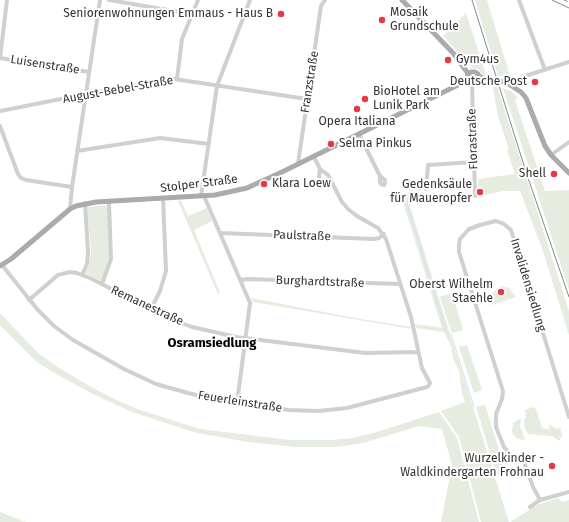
<!DOCTYPE html>
<html>
<head>
<meta charset="utf-8">
<style>
  body { margin:0 }
  canvas { display:block; background:#fff }
</style>
</head>
<body>
<canvas width="569" height="522"></canvas>
<script>
const c = document.querySelector('canvas').getContext('2d');
c.lineJoin = 'round';
function paint(path, color) { c.fillStyle = color; c.fill(path, 'evenodd'); }
const shape = rows => new Path2D(rows.map(r => 'M' + r).join(''));
function trace(path, color, width, dash) { c.strokeStyle = color; c.lineWidth = width; c.lineCap = dash ? 'butt' : 'round'; c.setLineDash(dash || []); c.stroke(path); }
function label(font, color, halo, rows, align = 'center') {
  c.font = font + ' "Fira Sans",sans-serif'; c.lineWidth = 4; c.setLineDash([]); c.textBaseline = 'middle'; c.strokeStyle = halo; c.fillStyle = color; for (const [text, x, y, turn = 0] of rows) {
    c.save(); c.translate(x, y); c.rotate((+turn || 0) * Math.PI / 180); c.textAlign = isNaN(turn) ? turn : align; if (halo) c.strokeText(text, 0, 0); c.fillText(text, 0, 0); c.restore();
  }
}
paint(shape([
  [475,0,487,0,510,76,498,76],
  [466,13,480,56,486,75,482,74,478,69,473,68,443,36],
  [497,86,569,311,569,335,542,248,520,191,504,191,478,196,478,179,515,174,507,150,509,150,498,116,493,89,493,87],
  [503,88,511,91,518,98,515,100,545,191,569,190,569,290],
  [410,188,423,189,422,191,413,190,411,192,409,203,509,522,481,522,459,437,441,411,465,402,462,393,459,371,453,358,451,346,444,332,416,328,415,324,442,328,403,202,404,198,409,192],
  [178,201,181,201,188,216,207,208,212,221,194,230,220,293,218,294],
  [108,205,110,259,101,281,85,273,89,265,91,251,87,207],
  [502,286,509,288,516,297,492,305,491,300,493,293,498,288],
  [452,293,463,330,452,333,440,297],
  [251,298,355,318,411,327,412,329,253,302],
  [0,313,38,353,59,368,86,384,112,398,140,410,200,429,290,440,332,440,353,438,377,432,439,412,457,438,479,522,441,522,452,465,442,429,419,426,363,443,336,447,294,447,248,442,197,433,132,412,91,393,51,371,37,362,0,325],
  [467,345,482,390,474,393,459,347],
  [485,405,506,473,497,476,476,407],
  [531,407,536,409,542,428,550,430,549,424,556,429,560,428,562,435,559,441,552,436,528,434,525,428,524,422,526,416,525,410],
  [521,418,520,426,525,440,518,439,514,436,512,432,513,423],
  [558,498,562,502,569,500,569,522,510,522,537,505],
  [0,512,26,522,0,522]
]), '#e6ecdf');
trace(shape([
  [407,204,446,332],
  [451,334,474,407]
]), '#cfe2ee', 1);
trace(shape([
  [109,0,192,14],
  [519,0,545,70],
  [0,58,89,72],
  [0,58,7,0],
  [177,79,182,39,198,0],
  [472,83,475,196],
  [514,87,522,77,569,62],
  [0,111,86,94,174,79,307,99],
  [0,126,18,174,21,178,26,180,72,187],
  [359,134,380,176,380,182,381,184,384,185,385,182,385,180,380,176],
  [77,151,160,138,209,144],
  [551,155,569,142],
  [298,164,321,6,325,0],
  [320,169,319,176,320,180,325,182,330,180],
  [426,189,428,165,474,162],
  [201,196,217,86,250,0],
  [204,196,250,303,237,403],
  [70,209,72,187,100,0],
  [220,233,374,239,379,238,384,234],
  [2,265,37,309,54,326,73,340,124,369,156,384,188,393,221,401,289,410,318,411,347,408,427,387,429,385,430,383,422,368,411,317,386,239,378,228,357,216,349,210,342,202,328,175,320,169,314,157],
  [82,275,87,264,88,252,85,203],
  [241,280,247,279,400,284],
  [102,284,111,259,109,202],
  [29,300,58,275,70,272,77,273,90,278,166,317,192,327,210,331,236,337,365,353,418,352],
  [151,309,160,291,166,271,163,198],
  [540,500,533,487,524,462,521,459,511,455,504,447,496,427,496,414,502,399,503,391,459,252,459,244,460,239,469,229,480,225,496,221,504,224,511,230,569,417],
  [530,507,540,500,569,492]
]), '#d0d0d0', 4);
trace(shape([
  [402,0,454,54,467,72,469,81,475,83,479,79,478,74,475,72,471,72,468,75],
  [479,76,483,78,497,80,507,83,521,92,526,98,545,146,551,155,569,173],
  [0,266,11,259,70,209,76,206,96,202,215,195,247,188,282,172,468,80]
]), '#ababab', 5);
trace(shape([
  [472,0,527,175,569,297],
  [552,0,569,8]
]), '#888', 1);
trace(shape([
  [564,0,569,2]
]), '#888', 1, [4, 3]);
for (const [x, y, r, color] of [
  [281,14,4,"#e63946"],
  [382,20,4,"#e63946"],
  [448,60,4,"#e63946"],
  [535,82,4,"#e63946"],
  [365,99,4,"#e63946"],
  [357,109,4,"#e63946"],
  [331,144,4,"#e63946"],
  [554,174,4,"#e63946"],
  [264,184,4,"#e63946"],
  [480,192,4,"#e63946"],
  [501,292,4,"#e63946"],
  [552,466,4,"#e63946"]
]) { const dot = new Path2D(); dot.arc(x, y, r, 0, 2 * Math.PI); c.fillStyle = color; c.fill(dot); trace(dot, '#fff', 1.5); }
label('12px', '#333', '#fff', [
  ["Mosaik",390,13,"left"],
  ["Grundschule",390,27,"left"],
  ["Seniorenwohnungen Emmaus - Haus B",273,14],
  ["Gym4us",456,60,"left"],
  ["Deutsche Post",527,82],
  ["BioHotel am",373,92,"left"],
  ["Lunik Park",373,106,"left"],
  ["Opera Italiana",357,122,"center"],
  ["Selma Pinkus",339,144,"left"],
  ["Shell",546,174],
  ["Klara Loew",272,184,"left"],
  ["Gedenksäule",472,185],
  ["für Maueropfer",472,199],
  ["Oberst Wilhelm",493,285],
  ["Staehle",493,299],
  ["Wurzelkinder -",544,459],
  ["Waldkindergarten Frohnau",544,473]
], 'right');
label('12px', '#333', '#fff', [
  ["Luisenstraße",45,65,9],
  ["Franzstraße",310,82,-81],
  ["August-Bebel-Straße",118,90,-10],
  ["Florastraße",473,139,-92],
  ["Stolper Straße",199,184,-7],
  ["Paulstraße",302,236,2],
  ["Burghardtstraße",320,282,2],
  ["Invalidensiedlung",528,285,73],
  ["Remanestraße",147,306,25],
  ["Feuerleinstraße",240,402,9]
]);
label('bold 13px', '#000', '#fff', [
  ["Osramsiedlung",212,343]
]);
</script>
</body>
</html>
